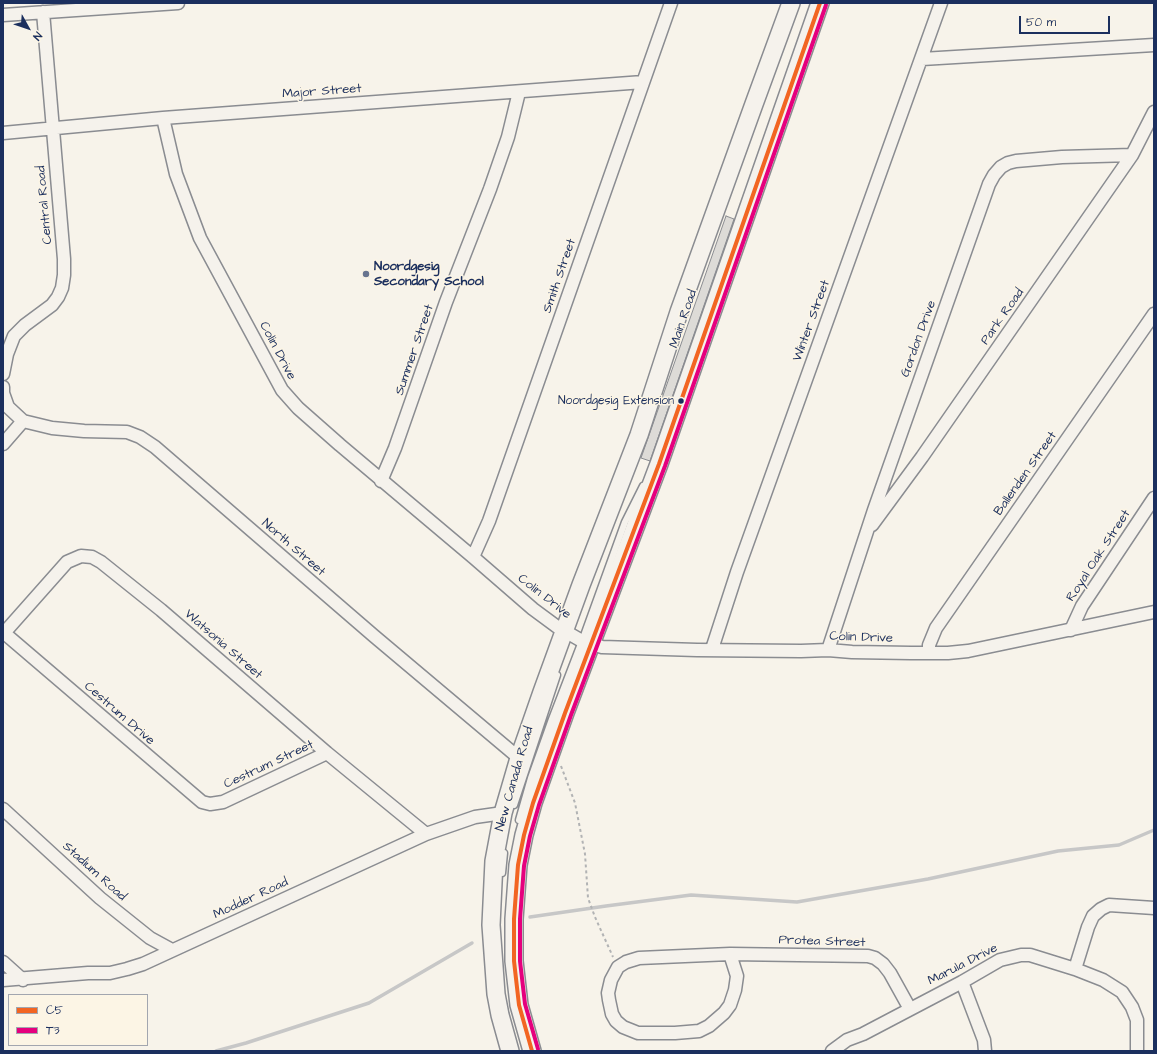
<!DOCTYPE html>
<html>
<head>
<meta charset="utf-8">
<style>
  body { margin:0 }
  #map { position:relative; width:1157px; height:1054px; overflow:hidden; background:#f7f3ea; font-family:"Architects Daughter",sans-serif }
  canvas { display:block }
  .frame { position:absolute; inset:0; border:4px solid #1b2f5e; pointer-events:none }
  .legend { position:absolute; left:8px; top:994px; width:140px; height:52px; box-sizing:border-box; background:#fcf5e5; border:1px solid #a2a6af; margin:0; padding:5px 7px; list-style:none; font-size:12px; color:#1b2f5e }
  .legend li { display:flex; align-items:center; gap:8px; height:20px }
  .legend b { width:20px; border:1px solid #a2a6af }
  .north { position:absolute; left:8px; top:8px; width:40px; height:40px; -webkit-text-stroke:3px #fcf5e5; paint-order:stroke; rotate:130deg; font-size:11px; font-weight:700; line-height:16px; text-align:center; color:#1b2f5e }
  .north::after { content:''; display:block; margin:auto; width:14px; height:18px; background:#1b2f5e; clip-path:polygon(50% 0,100% 100%,50% 72%,0 100%) }
  .scale { position:absolute; left:1019px; top:16px; width:91px; height:18px; box-sizing:border-box; border:2px solid #1b2f5e; border-top:0; padding-left:5px; font-size:12px; line-height:14px; white-space:nowrap; color:#1b2f5e; -webkit-text-stroke:3px #fcf5e5; paint-order:stroke }
</style>
</head>
<body>
<div id="map">
<canvas width="1157" height="1054"></canvas>
<div class="frame"></div>
<ul class="legend">
<li><b style="height:5px;background:#f26522"></b>C5</li>
<li><b style="height:5px;background:#e5007d"></b>T3</li>
</ul>
<div class="north">N</div>
<div class="scale">50 m</div>
</div>
<script>
const c = document.querySelector('canvas').getContext('2d');
c.lineJoin = 'round';
const shape = rows => new Path2D(rows.map(r => 'M' + r).join(''));
function trace(path, color, width, dash) { c.strokeStyle = color; c.lineWidth = width; c.lineCap = dash ? 'butt' : 'round'; c.setLineDash(dash || []); c.stroke(path); }
function paint(path, color) { c.fillStyle = color; c.fill(path, 'evenodd'); }
function label(font, color, halo, rows, align = 'center') {
  c.font = font + ' "Architects Daughter",sans-serif'; c.lineWidth = 3; c.setLineDash([]); c.textBaseline = 'middle'; c.strokeStyle = halo; c.fillStyle = color; for (const [text, x, y, turn = 0] of rows) {
    c.save(); c.translate(x, y); c.rotate((+turn || 0) * Math.PI / 180); c.textAlign = isNaN(turn) ? turn : align; if (halo) c.strokeText(text, 0, 0); c.fillText(text, 0, 0); c.restore();
  }
}
trace(shape([
  [530,917,606,906,691,895,797,902,928,879,1058,851,1119,845,1154,830],
  [216,1051,246,1043,369,1003,472,943]
]), '#c7c7c7', 3.5);
const building = shape([
  [726,216,734,219,650,461,641,458,726,216]
]);
paint(building, '#dddbd7');
trace(building, '#8a8c91', 1);
const service = shape([
  [514,805,557,675],
  [519,820,531,778,552,719,582,641,625,522,643,486],
  [502,873,504,853]
]);
const minor = shape([
  [3,15,178,3],
  [922,59,1154,45],
  [163,118,176,174,200,238,282,390,298,408,340,445,473,557,533,609,556,626,582,641,602,647,697,650,801,651,828,650,852,652,911,653,948,653,968,651,1154,612],
  [3,133,163,118,643,82],
  [3,374,7,354,14,336,25,325,52,305,58,297,62,288,64,275,64,259,43,12],
  [3,387,3,393,8,407,23,421,52,428,84,431,127,432,140,437,155,447,374,636,519,758],
  [3,444,23,421],
  [381,481,395,448,446,302,490,189,508,137,519,92],
  [872,525,922,457,1132,155,1154,112],
  [473,557,489,521,671,3],
  [1071,630,1082,606,1154,498],
  [3,632,202,802,210,804,223,802,327,753],
  [4,633,67,562,81,556,92,557,101,562,161,610,327,753,426,834],
  [712,649,737,572,941,3],
  [828,650,874,510,989,184,994,175,1001,167,1008,163,1016,161,1062,157,1132,155],
  [929,653,929,645,936,628,1154,314],
  [3,809,100,898,150,938,172,950],
  [730,954,737,976,735,990,730,1005,724,1013,709,1026,699,1031,675,1033,638,1033,623,1027,616,1021,612,1014,609,1000,608,993,611,980,618,967,626,962,639,958,730,954],
  [730,954,868,956,875,958,883,964,890,973,910,1009],
  [3,962,23,980],
  [1075,969,1088,927,1093,916,1101,909,1109,905,1154,908],
  [3,980,88,973,110,973,127,969,143,964,426,834,475,817,503,813],
  [962,982,984,1040,985,1051],
  [832,1051,847,1040,863,1034,962,982,1000,960,1021,955,1030,955,1075,969,1103,980,1122,992,1132,1007,1137,1020,1137,1051]
]);
const secondary = shape([
  [510,1051,500,1015,496,994,491,925,494,861,503,813,519,758,542,692,581,585,639,435,679,312,754,104,791,3],
  [532,1051,519,1005,514,961,514,919,518,865,524,835,533,803,565,713,659,464,820,3]
]);
trace(service, '#8a8c91', 9);
trace(minor, '#8a8c91', 15);
trace(secondary, '#8a8c91', 20);
trace(shape([
  [561,766,575,803,585,854,588,898,595,917,613,957]
]), '#b2b3b4', 2, [3, 3]);
trace(service, '#f5f2ec', 6);
trace(minor, '#f5f2ec', 12);
trace(secondary, '#f5f2ec', 17);
trace(shape([
  [532,1051,519,1005,514,961,514,919,518,865,524,835,533,803,565,713,659,464,820,3]
]), '#f26522', 4);
trace(shape([
  [538,1049,525,1004,520,961,520,919,524,866,530,836,539,805,571,715,665,466,826,5]
]), '#e5007d', 4);
for (const [x, y, r, color] of [
  [366,274,4,"#68748f"],
  [681,401,3.5,"#1b2f5e"]
]) { const dot = new Path2D(); dot.arc(x, y, r, 0, 2 * Math.PI); c.fillStyle = color; c.fill(dot); trace(dot, '#fcf5e5', 1.5); }
label('12px', '#1b2f5e', '#fcf5e5', [
  ["Noordgesig Extension",674,401]
], 'right');
label('13px', '#1b2f5e', '#fcf5e5', [
  ["Major Street",322,92,-4],
  ["Central Road",45,205,-95],
  ["Smith Street",560,276,-71],
  ["Park Road",1003,317,-55],
  ["Main Road",684,319,-71],
  ["Winter Street",812,321,-70],
  ["Gordon Drive",919,339,-70],
  ["Summer Street",415,350,-71],
  ["Colin Drive",277,351,62],
  ["Ballenden Street",1026,474,-55],
  ["North Street",293,548,41],
  ["Royal Oak Street",1099,556,-57],
  ["Colin Drive",544,597,38],
  ["Colin Drive",861,638,2],
  ["Watsonia Street",223,645,41],
  ["Cestrum Drive",119,714,41],
  ["Cestrum Street",269,765,-25],
  ["New Canada Road",515,779,-74],
  ["Stadium Road",94,872,42],
  ["Modder Road",251,899,-25],
  ["Protea Street",822,942,2],
  ["Marula Drive",963,965,-27]
]);
label('bold 13px', '#1b2f5e', '#fcf5e5', [
  ["Noordgesig",374,267],
  ["Secondary School",374,282]
], 'left');
</script>
</body>
</html>
